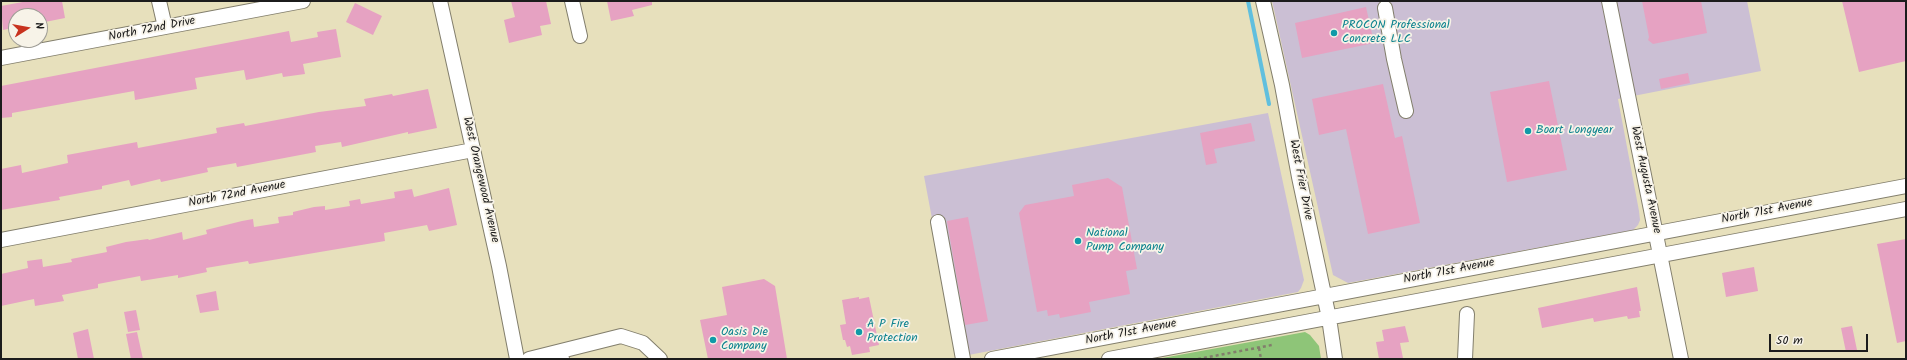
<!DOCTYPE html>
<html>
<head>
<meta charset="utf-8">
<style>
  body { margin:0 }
  #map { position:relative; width:1907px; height:360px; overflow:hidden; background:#e7e0bc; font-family:Kalam,sans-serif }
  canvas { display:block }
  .frame { position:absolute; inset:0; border:2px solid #1c1c1c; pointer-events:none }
  .north { position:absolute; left:8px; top:8px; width:40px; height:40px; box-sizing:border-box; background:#f7f3e8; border:1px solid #9f9d96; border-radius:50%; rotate:79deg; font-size:11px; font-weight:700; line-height:16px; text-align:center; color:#1c1c1c }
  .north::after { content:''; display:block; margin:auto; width:14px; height:18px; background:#c8321e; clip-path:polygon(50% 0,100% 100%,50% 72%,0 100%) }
  .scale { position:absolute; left:1769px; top:334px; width:99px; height:18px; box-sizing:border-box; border:2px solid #1c1c1c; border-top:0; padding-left:5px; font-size:12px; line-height:14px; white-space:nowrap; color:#1c1c1c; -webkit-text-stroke:3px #f7f3e8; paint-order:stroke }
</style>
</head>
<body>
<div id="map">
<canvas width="1907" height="360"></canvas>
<div class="frame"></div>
<div class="north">N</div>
<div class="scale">50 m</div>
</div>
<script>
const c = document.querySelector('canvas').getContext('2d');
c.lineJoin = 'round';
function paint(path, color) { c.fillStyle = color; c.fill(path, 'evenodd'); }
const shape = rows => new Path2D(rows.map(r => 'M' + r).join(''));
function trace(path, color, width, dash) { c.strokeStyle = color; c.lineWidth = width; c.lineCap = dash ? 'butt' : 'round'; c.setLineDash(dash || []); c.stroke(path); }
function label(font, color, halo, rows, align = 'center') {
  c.font = font + ' Kalam,sans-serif'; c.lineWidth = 3.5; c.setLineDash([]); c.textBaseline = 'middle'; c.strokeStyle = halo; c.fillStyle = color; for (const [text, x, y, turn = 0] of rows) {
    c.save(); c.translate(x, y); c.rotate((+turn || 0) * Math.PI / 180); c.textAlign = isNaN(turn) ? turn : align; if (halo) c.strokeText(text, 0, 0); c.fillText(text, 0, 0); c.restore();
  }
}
paint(shape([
  [1272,1,1747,1,1761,71,1618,99,1639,211,1640,220,1638,225,1633,230,1348,283,1333,275],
  [1268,113,1304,280,1301,288,1298,292,958,357,924,176]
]), '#cbbfd4');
paint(shape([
  [1305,332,1310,335,1319,346,1321,359,1157,359]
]), '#8ec578');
trace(shape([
  [1248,1,1269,104]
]), '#60bfde', 4);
paint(shape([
  [28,1,62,1,65,18,40,23,40,16,16,16,16,27,3,30,1,6],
  [511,1,546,1,551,24,540,26,542,35,509,43,504,20,515,17],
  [607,1,652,1,652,5,632,10,634,16,611,21],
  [1642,1,1701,1,1707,33,1653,44,1648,40,1649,37],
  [1842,1,1906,1,1906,61,1859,72],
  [355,3,382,16,373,35,346,22],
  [1366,7,1374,43,1302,58,1295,23],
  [336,29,341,57,303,64,305,74,283,77,282,73,246,80,244,70,195,78,197,89,135,100,134,91,12,113,12,117,1,118,1,86,289,31,291,42,318,37,317,32],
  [1688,73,1690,83,1661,89,1659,79],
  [1549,81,1567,170,1507,182,1490,92],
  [1383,84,1395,138,1402,136,1420,223,1368,234,1346,129,1319,135,1312,99],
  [428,89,437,128,408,134,408,132,342,147,341,142,315,146,316,152,237,167,236,163,207,168,208,172,161,182,160,179,131,186,129,180,102,186,102,189,59,197,60,200,1,210,1,169,21,165,22,173,68,163,67,155,137,142,138,148,217,133,216,128,244,123,245,126,319,112,366,106,364,99,392,94,393,96],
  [1251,123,1255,141,1214,149,1217,163,1206,165,1200,133],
  [1108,178,1122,187,1137,269,1126,271,1130,294,1089,302,1091,312,1060,318,1059,314,1048,316,1047,310,1037,312,1019,213,1025,205,1074,196,1072,185],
  [449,188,457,225,429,231,427,225,384,233,385,241,249,264,248,261,206,268,207,272,178,278,178,275,141,281,140,276,98,284,98,288,62,295,64,301,35,306,34,299,1,306,1,274,28,268,27,261,42,259,43,267,72,262,71,259,107,252,106,247,126,242,148,239,149,240,182,232,183,240,207,234,206,230,242,221,253,219,254,227,279,223,278,217,293,215,293,212,314,207,325,206,325,210,350,206,349,201,360,199,361,204,395,198,394,192,412,189,414,197],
  [968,217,988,321,965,325,947,221],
  [1906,239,1906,341,1897,343,1877,244],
  [1754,267,1758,291,1726,297,1722,273],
  [764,279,775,286,787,359,708,359,700,320,727,315,722,287],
  [1637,287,1641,311,1639,311,1640,317,1628,319,1627,316,1594,322,1593,318,1542,328,1538,308],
  [216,291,219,310,200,313,196,295],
  [859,297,859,299,869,297,879,345,869,347,870,352,852,355,850,346,847,347,845,340,843,340,840,325,846,324,842,300],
  [136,310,140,330,128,332,124,312],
  [1405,326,1409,342,1400,343,1403,358,1379,359,1376,342,1384,341,1382,330],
  [1852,326,1857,350,1846,352,1841,328],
  [88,329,94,359,78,359,73,333],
  [137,332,143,359,131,359,126,334]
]), '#e6a2c2');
const minor = shape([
  [159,1,165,27],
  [440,1,499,266,517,359],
  [572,1,580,36],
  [1263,1,1282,85,1299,177,1329,318,1335,359],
  [1609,1,1681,359],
  [1385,8,1394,59,1406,111],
  [1,58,303,1],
  [938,222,963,359],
  [1,240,473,150],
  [561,351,621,336,643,343,660,359],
  [529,359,561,351,562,359],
  [992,359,1906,186],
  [1109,359,1906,209],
  [1465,359,1467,314]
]);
trace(minor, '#827e6c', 16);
trace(shape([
  [1259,348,1261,359],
  [1198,359,1272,345]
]), '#827e6c', 2.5, [3, 3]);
trace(minor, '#fff', 14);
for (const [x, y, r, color] of [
  [1334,33,4,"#0f9aa8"],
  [1528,131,4,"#0f9aa8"],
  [1078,241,4,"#0f9aa8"],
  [859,332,4,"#0f9aa8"],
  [713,340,4,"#0f9aa8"]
]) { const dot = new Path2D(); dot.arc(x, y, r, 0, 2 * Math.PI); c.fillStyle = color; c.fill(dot); trace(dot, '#f7f3e8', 1.5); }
label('12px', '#0d838f', '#f7f3e8', [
  ["PROCON Professional",1342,26],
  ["Concrete LLC",1342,40],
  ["Boart Longyear",1536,131],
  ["National",1086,234],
  ["Pump Company",1086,248],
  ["A P Fire",867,325],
  ["Protection",867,339],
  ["Oasis Die",721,333],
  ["Company",721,347]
], 'left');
label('12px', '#1c1c1c', '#f7f3e8', [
  ["North 72nd Drive",152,30,-11],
  ["West Orangewood Avenue",480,180,77],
  ["West Frier Drive",1300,180,79],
  ["West Augusta Avenue",1645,180,78],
  ["North 72nd Avenue",237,195,-11],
  ["North 71st Avenue",1767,212,-11],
  ["North 71st Avenue",1449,272,-11],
  ["North 71st Avenue",1131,333,-11]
]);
</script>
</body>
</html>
